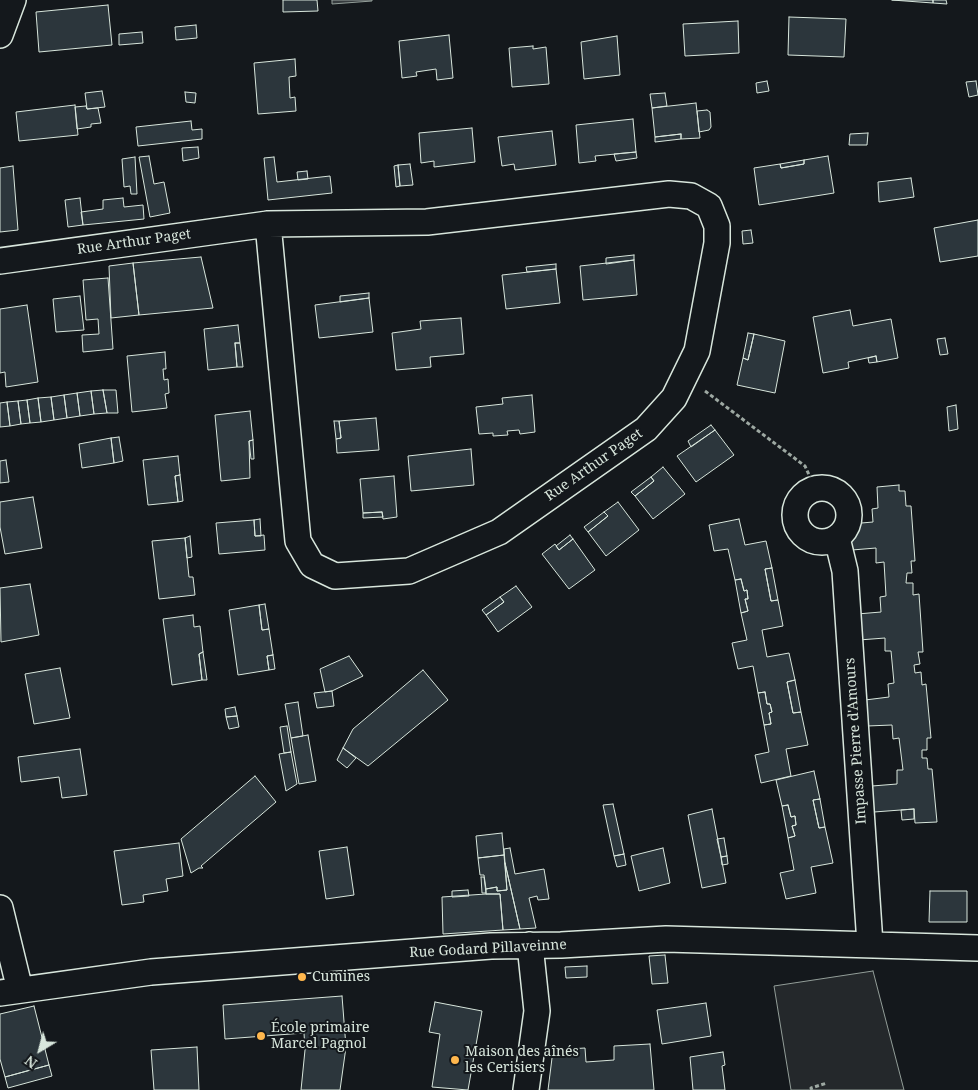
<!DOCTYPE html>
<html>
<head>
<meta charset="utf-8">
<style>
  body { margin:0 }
  #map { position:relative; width:978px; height:1090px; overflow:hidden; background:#14181c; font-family:"Noto Serif",serif }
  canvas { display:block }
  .north { position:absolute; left:15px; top:1025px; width:50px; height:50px; -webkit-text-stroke:4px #14181c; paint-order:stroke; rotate:217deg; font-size:14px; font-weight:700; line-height:20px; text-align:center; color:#d8e6dc }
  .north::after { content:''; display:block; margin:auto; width:18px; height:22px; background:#d8e6dc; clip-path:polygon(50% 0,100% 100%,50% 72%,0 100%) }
</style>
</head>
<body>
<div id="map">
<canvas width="978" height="1090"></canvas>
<div class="north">N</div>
</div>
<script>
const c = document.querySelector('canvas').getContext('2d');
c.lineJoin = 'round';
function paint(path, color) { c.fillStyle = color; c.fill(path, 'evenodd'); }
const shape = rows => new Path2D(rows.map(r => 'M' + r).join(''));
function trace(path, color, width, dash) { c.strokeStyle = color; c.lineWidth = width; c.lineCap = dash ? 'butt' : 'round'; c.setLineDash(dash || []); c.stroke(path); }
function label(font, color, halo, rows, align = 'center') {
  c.font = font + ' "Noto Serif",serif'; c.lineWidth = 4; c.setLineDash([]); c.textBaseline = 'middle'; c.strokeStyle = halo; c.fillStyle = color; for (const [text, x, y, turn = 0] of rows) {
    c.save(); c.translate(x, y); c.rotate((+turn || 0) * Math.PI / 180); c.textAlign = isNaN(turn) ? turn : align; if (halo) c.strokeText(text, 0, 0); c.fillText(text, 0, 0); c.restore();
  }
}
const parking = shape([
  [873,971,904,1090,791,1090,774,986,873,971]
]);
paint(parking, '#24282b');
trace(parking, '#939e99', 1);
const water = shape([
  [332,0,372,0,372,1,332,4,332,0]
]);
paint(water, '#363b3e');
trace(water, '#939e99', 1);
const building = shape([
  [283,0,317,0,318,11,283,12,283,0],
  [892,0,933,0,933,3,892,0],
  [933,0,946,0,947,4,933,3,933,0],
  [108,5,112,45,39,52,36,12,108,5],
  [789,17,846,19,844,57,788,55,789,17],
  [738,21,739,53,685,56,683,24,738,21],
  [196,25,197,38,176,40,175,27,196,25],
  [142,32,143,43,119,45,119,34,142,32],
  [449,35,453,78,437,80,436,69,416,72,417,76,402,78,399,41,449,35],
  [617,36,620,75,584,79,581,42,617,36],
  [533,46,533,49,546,47,549,84,512,87,509,48,533,46],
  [295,59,296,76,289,77,290,98,295,97,296,111,258,114,254,63,295,59],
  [767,81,769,91,757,93,756,83,767,81],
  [976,81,978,95,969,97,966,82,976,81],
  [102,91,105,107,87,109,85,93,102,91],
  [185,92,196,93,195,103,186,102,185,92],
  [665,93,667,106,652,108,650,94,665,93],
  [696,103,700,138,681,139,681,134,655,137,652,108,696,103],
  [75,105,78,135,19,141,16,112,75,105],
  [86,106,87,109,98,108,101,123,91,124,91,127,77,129,75,107,86,106],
  [707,110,710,112,711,127,709,130,699,132,697,111,707,110],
  [633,119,636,152,595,156,596,161,579,163,576,125,633,119],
  [191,121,192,130,202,129,202,139,138,146,136,127,191,121],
  [472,128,475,162,434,167,434,161,421,163,419,133,472,128],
  [552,131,556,165,515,170,514,164,502,166,498,137,552,131],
  [868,133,867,145,849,145,850,134,868,133],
  [681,134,681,139,655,142,655,137,681,134],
  [198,147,199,158,183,161,182,148,198,147],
  [636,152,637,158,616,161,614,154,636,152],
  [149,156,154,184,164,182,170,213,150,217,139,157,149,156],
  [828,156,834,193,759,205,754,168,780,164,781,168,804,164,804,160,828,156],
  [135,157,137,194,131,194,130,186,124,187,122,159,135,157],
  [274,157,277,182,330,176,332,193,268,200,264,158,274,157],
  [804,160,804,164,781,168,780,164,804,160],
  [410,164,413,185,400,186,398,165,410,164],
  [398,165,400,186,396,187,394,166,398,165],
  [13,166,18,230,0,232,0,168,13,166],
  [307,171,308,179,298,180,297,172,307,171],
  [911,178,914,197,879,202,878,182,911,178],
  [80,198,83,225,68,227,65,200,80,198],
  [123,198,124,207,143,205,144,219,83,225,81,212,103,209,103,200,123,198],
  [978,220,978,256,940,262,934,228,978,220],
  [751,230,753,243,743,244,742,231,751,230],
  [634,255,634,260,606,264,606,258,634,255],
  [201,257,213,308,139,315,133,263,201,257],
  [634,260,637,295,583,300,580,266,634,260],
  [133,263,139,315,111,318,109,266,133,263],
  [556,264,556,269,527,272,526,267,556,264],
  [556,269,560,303,506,309,502,275,556,269],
  [108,278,113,349,83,352,82,335,99,334,98,319,86,320,83,280,108,278],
  [369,293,369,298,340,302,340,296,369,293],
  [80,296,84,330,56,332,53,299,80,296],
  [369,298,373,332,319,338,315,305,369,298],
  [27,305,38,382,6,387,5,372,0,373,0,309,27,305],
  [850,310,853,326,891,319,898,358,877,362,876,356,848,362,849,368,823,373,813,317,850,310],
  [461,318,464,354,430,357,431,367,396,370,392,333,421,329,420,321,461,318],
  [238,325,240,343,235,343,237,367,208,370,204,329,238,325],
  [748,333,754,334,748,360,743,358,748,333],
  [754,334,785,341,775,393,737,385,743,358,748,360,754,334],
  [945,338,948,354,940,355,937,339,945,338],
  [235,343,240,343,243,367,237,367,235,343],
  [165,352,166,369,163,369,164,380,168,379,169,393,165,394,167,408,132,412,127,356,165,352],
  [876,356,877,362,869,363,868,358,876,356],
  [103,390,116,390,118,413,107,413,103,390],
  [103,390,107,413,94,414,91,391,103,390],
  [91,391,94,414,80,416,77,393,91,391],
  [77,393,80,416,67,418,64,395,77,393],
  [64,395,67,418,54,420,51,397,64,395],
  [532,395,535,432,520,434,519,430,507,431,508,435,493,436,493,433,479,434,476,407,503,404,502,398,532,395],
  [51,397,54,420,41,422,38,398,51,397],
  [38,398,41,422,30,423,27,400,38,398],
  [27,400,30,423,21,424,18,401,27,400],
  [18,401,21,424,10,426,7,402,18,401],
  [7,402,10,426,0,427,0,403,7,402],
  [956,405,958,429,949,431,947,407,956,405],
  [250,411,253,440,249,441,250,478,221,481,215,415,250,411],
  [376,418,379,450,337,453,336,439,341,438,339,421,376,418],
  [334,421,339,421,341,438,336,439,334,421],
  [711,425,715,430,691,447,688,441,711,425],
  [715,430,734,455,696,482,677,456,715,430],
  [119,437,123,461,114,463,111,438,119,437],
  [111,438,114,463,82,468,79,444,111,438],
  [253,440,254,459,251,459,249,441,253,440],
  [471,449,474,485,411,491,408,456,471,449],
  [178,456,180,475,175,476,178,502,148,505,143,460,178,456],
  [6,460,9,482,0,483,0,461,6,460],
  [663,467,685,494,653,519,635,496,654,481,651,477,663,467],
  [180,475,183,501,178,502,175,476,180,475],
  [394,476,397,517,383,519,382,512,363,513,360,479,394,476],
  [651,477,654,481,635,496,631,492,651,477],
  [899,485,899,491,905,491,906,506,911,506,915,561,911,561,912,573,907,573,906,583,913,583,913,595,919,594,923,652,918,652,920,664,914,665,915,673,921,672,922,685,926,684,931,738,927,738,927,750,922,750,922,758,927,758,928,769,932,769,937,822,915,823,914,809,874,812,872,786,897,784,897,770,903,770,899,738,893,739,892,725,867,726,865,700,889,697,888,684,894,683,891,651,885,651,885,638,859,640,857,614,881,612,880,597,886,596,884,562,876,563,876,548,852,550,850,524,873,522,872,509,878,508,877,487,899,485],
  [33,497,42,548,5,554,0,527,0,502,33,497],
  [618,502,639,530,606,556,588,532,608,516,604,512,618,502],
  [382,512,383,517,363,518,363,513,382,512],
  [604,512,608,516,588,532,584,527,604,512],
  [260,519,261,536,255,536,254,520,260,519],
  [739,519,745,545,766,541,772,568,765,569,771,601,778,600,783,626,762,630,767,657,789,653,795,680,787,682,793,713,801,712,808,745,786,749,791,776,761,783,755,755,769,752,764,725,771,724,769,713,772,712,770,704,767,704,765,692,758,693,753,666,738,669,732,643,747,640,741,613,748,611,745,599,748,599,747,590,744,591,741,579,735,580,728,549,714,551,709,525,739,519],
  [254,520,255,536,264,535,265,550,219,554,216,523,254,520],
  [570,535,573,539,559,550,556,546,570,535],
  [190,536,192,557,187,558,185,538,190,536],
  [185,538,189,577,193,577,195,595,159,599,152,541,185,538],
  [573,539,595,570,569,589,542,554,555,544,559,550,573,539],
  [772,568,778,600,771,601,765,569,772,568],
  [741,579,744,591,747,590,748,599,745,599,748,611,741,613,735,580,741,579],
  [30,584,39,635,1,642,0,588,30,584],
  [516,586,532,607,498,632,486,615,504,602,500,597,516,586],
  [500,597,504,602,486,615,482,610,500,597],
  [265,604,269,629,262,630,259,605,265,604],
  [259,605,262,630,269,629,273,655,267,656,269,670,238,675,229,610,259,605],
  [193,615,194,627,200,626,203,652,199,654,202,680,172,685,163,619,193,615],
  [203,652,207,680,202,680,199,654,203,652],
  [273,655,275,669,269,670,267,656,273,655],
  [349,656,363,676,332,691,325,692,320,669,349,656],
  [60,668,70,718,34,724,25,674,60,668],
  [423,670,448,700,368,766,343,748,353,729,423,670],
  [795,680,801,712,793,713,787,682,795,680],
  [332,691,334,706,317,708,314,693,332,691],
  [765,692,767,704,770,704,772,712,769,713,771,724,764,725,758,693,765,692],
  [298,702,303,736,291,738,285,704,298,702],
  [235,707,237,716,226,717,225,709,235,707],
  [237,716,239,727,229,729,226,717,237,716],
  [287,726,291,752,284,753,280,727,287,726],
  [308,735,316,781,299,784,291,738,308,735],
  [343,748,356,758,347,768,337,760,343,748],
  [80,749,87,795,62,798,59,777,21,782,18,757,80,749],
  [291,752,297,784,286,791,279,754,291,752],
  [814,771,820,799,813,800,819,828,825,827,833,863,811,867,816,893,786,899,780,873,794,870,788,838,795,836,792,826,796,825,795,816,791,817,788,805,782,806,776,780,814,771],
  [255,776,276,802,201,866,203,868,199,868,191,873,181,839,255,776],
  [820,799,825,827,819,828,813,800,820,799],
  [613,804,624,854,614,856,603,805,613,804],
  [788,805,791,817,795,816,796,825,792,826,795,836,788,838,782,806,788,805],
  [712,809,726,883,702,888,688,815,712,809],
  [914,809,914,819,902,820,901,810,914,809],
  [502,833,504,855,478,858,476,836,502,833],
  [724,838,727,856,721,857,717,839,724,838],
  [179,843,183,876,166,879,168,891,143,895,144,902,122,905,114,851,179,843],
  [347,847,354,895,326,899,319,851,347,847],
  [510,848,515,874,544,869,549,899,538,900,537,896,529,898,536,928,520,929,505,863,504,849,510,848],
  [663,848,670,883,639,891,631,856,663,848],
  [624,854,626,865,617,867,614,856,624,854],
  [504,855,507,890,497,891,497,887,486,889,484,875,480,875,478,858,504,855],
  [727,856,728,864,722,865,721,857,727,856],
  [505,863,520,929,503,930,500,894,486,894,486,889,497,887,497,891,507,890,505,863],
  [481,877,484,877,486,893,482,893,481,877],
  [468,890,469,896,452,897,452,891,468,890],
  [930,891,967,891,967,922,929,922,930,891],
  [486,894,500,894,503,930,443,934,442,897,486,894],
  [665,955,668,983,652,984,649,956,665,955],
  [587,966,587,977,566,978,565,967,587,966],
  [342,996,346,1047,340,1090,301,1090,305,1050,304,1033,225,1039,223,1005,342,996],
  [435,1002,482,1011,468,1090,432,1087,440,1034,429,1032,435,1002],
  [706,1003,711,1036,662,1044,657,1010,706,1003],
  [34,1006,49,1065,5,1077,0,1059,0,1014,34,1006],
  [650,1044,654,1090,548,1090,553,1050,585,1048,586,1062,614,1060,614,1046,650,1044],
  [197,1047,199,1090,154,1090,151,1050,197,1047],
  [723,1052,725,1065,722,1066,725,1090,693,1090,690,1057,723,1052],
  [49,1065,52,1076,8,1088,5,1077,49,1065]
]);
paint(building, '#2c363c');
trace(building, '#d8e6dc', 1);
const street = shape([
  [0,35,13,0],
  [0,261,268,224,427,222,669,194,691,196,709,206,717,226,717,243,697,351,674,398,646,429,499,532,409,571,335,576,312,565,298,541,268,224],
  '795 515a27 27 0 1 1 54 0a27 27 0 1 1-54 0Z',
  [837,538,845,571,870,944],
  [0,908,20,990],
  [0,993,151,972,491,946,561,945,666,939,978,948],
  [526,1090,537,1011,530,945]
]);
trace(street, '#d8e6dc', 28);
trace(shape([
  [705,391,805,466,815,488],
  [812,1090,811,1088,827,1083]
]), '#9da8a2', 3, [4, 2.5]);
trace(street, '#14181c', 25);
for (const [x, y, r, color] of [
  [302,977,5,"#ffb74d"],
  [261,1036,5,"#ffb74d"],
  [455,1060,5,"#ffb74d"]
]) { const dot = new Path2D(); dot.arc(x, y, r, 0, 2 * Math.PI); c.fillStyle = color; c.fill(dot); trace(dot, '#14181c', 2); }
label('14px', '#d8e6dc', '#14181c', [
  ["Rue Arthur Paget",134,242,-8],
  ["Rue Arthur Paget",594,465,-35],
  ["Impasse Pierre d'Amours",856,741,-94],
  ["Rue Godard Pillaveinne",488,949,-3]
]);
label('14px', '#d8e6dc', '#14181c', [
  ["Cumines",312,977],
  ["École primaire",271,1028],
  ["Marcel Pagnol",271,1044],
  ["Maison des aînés",465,1052],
  ["les Cerisiers",465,1068]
], 'left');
</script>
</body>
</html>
